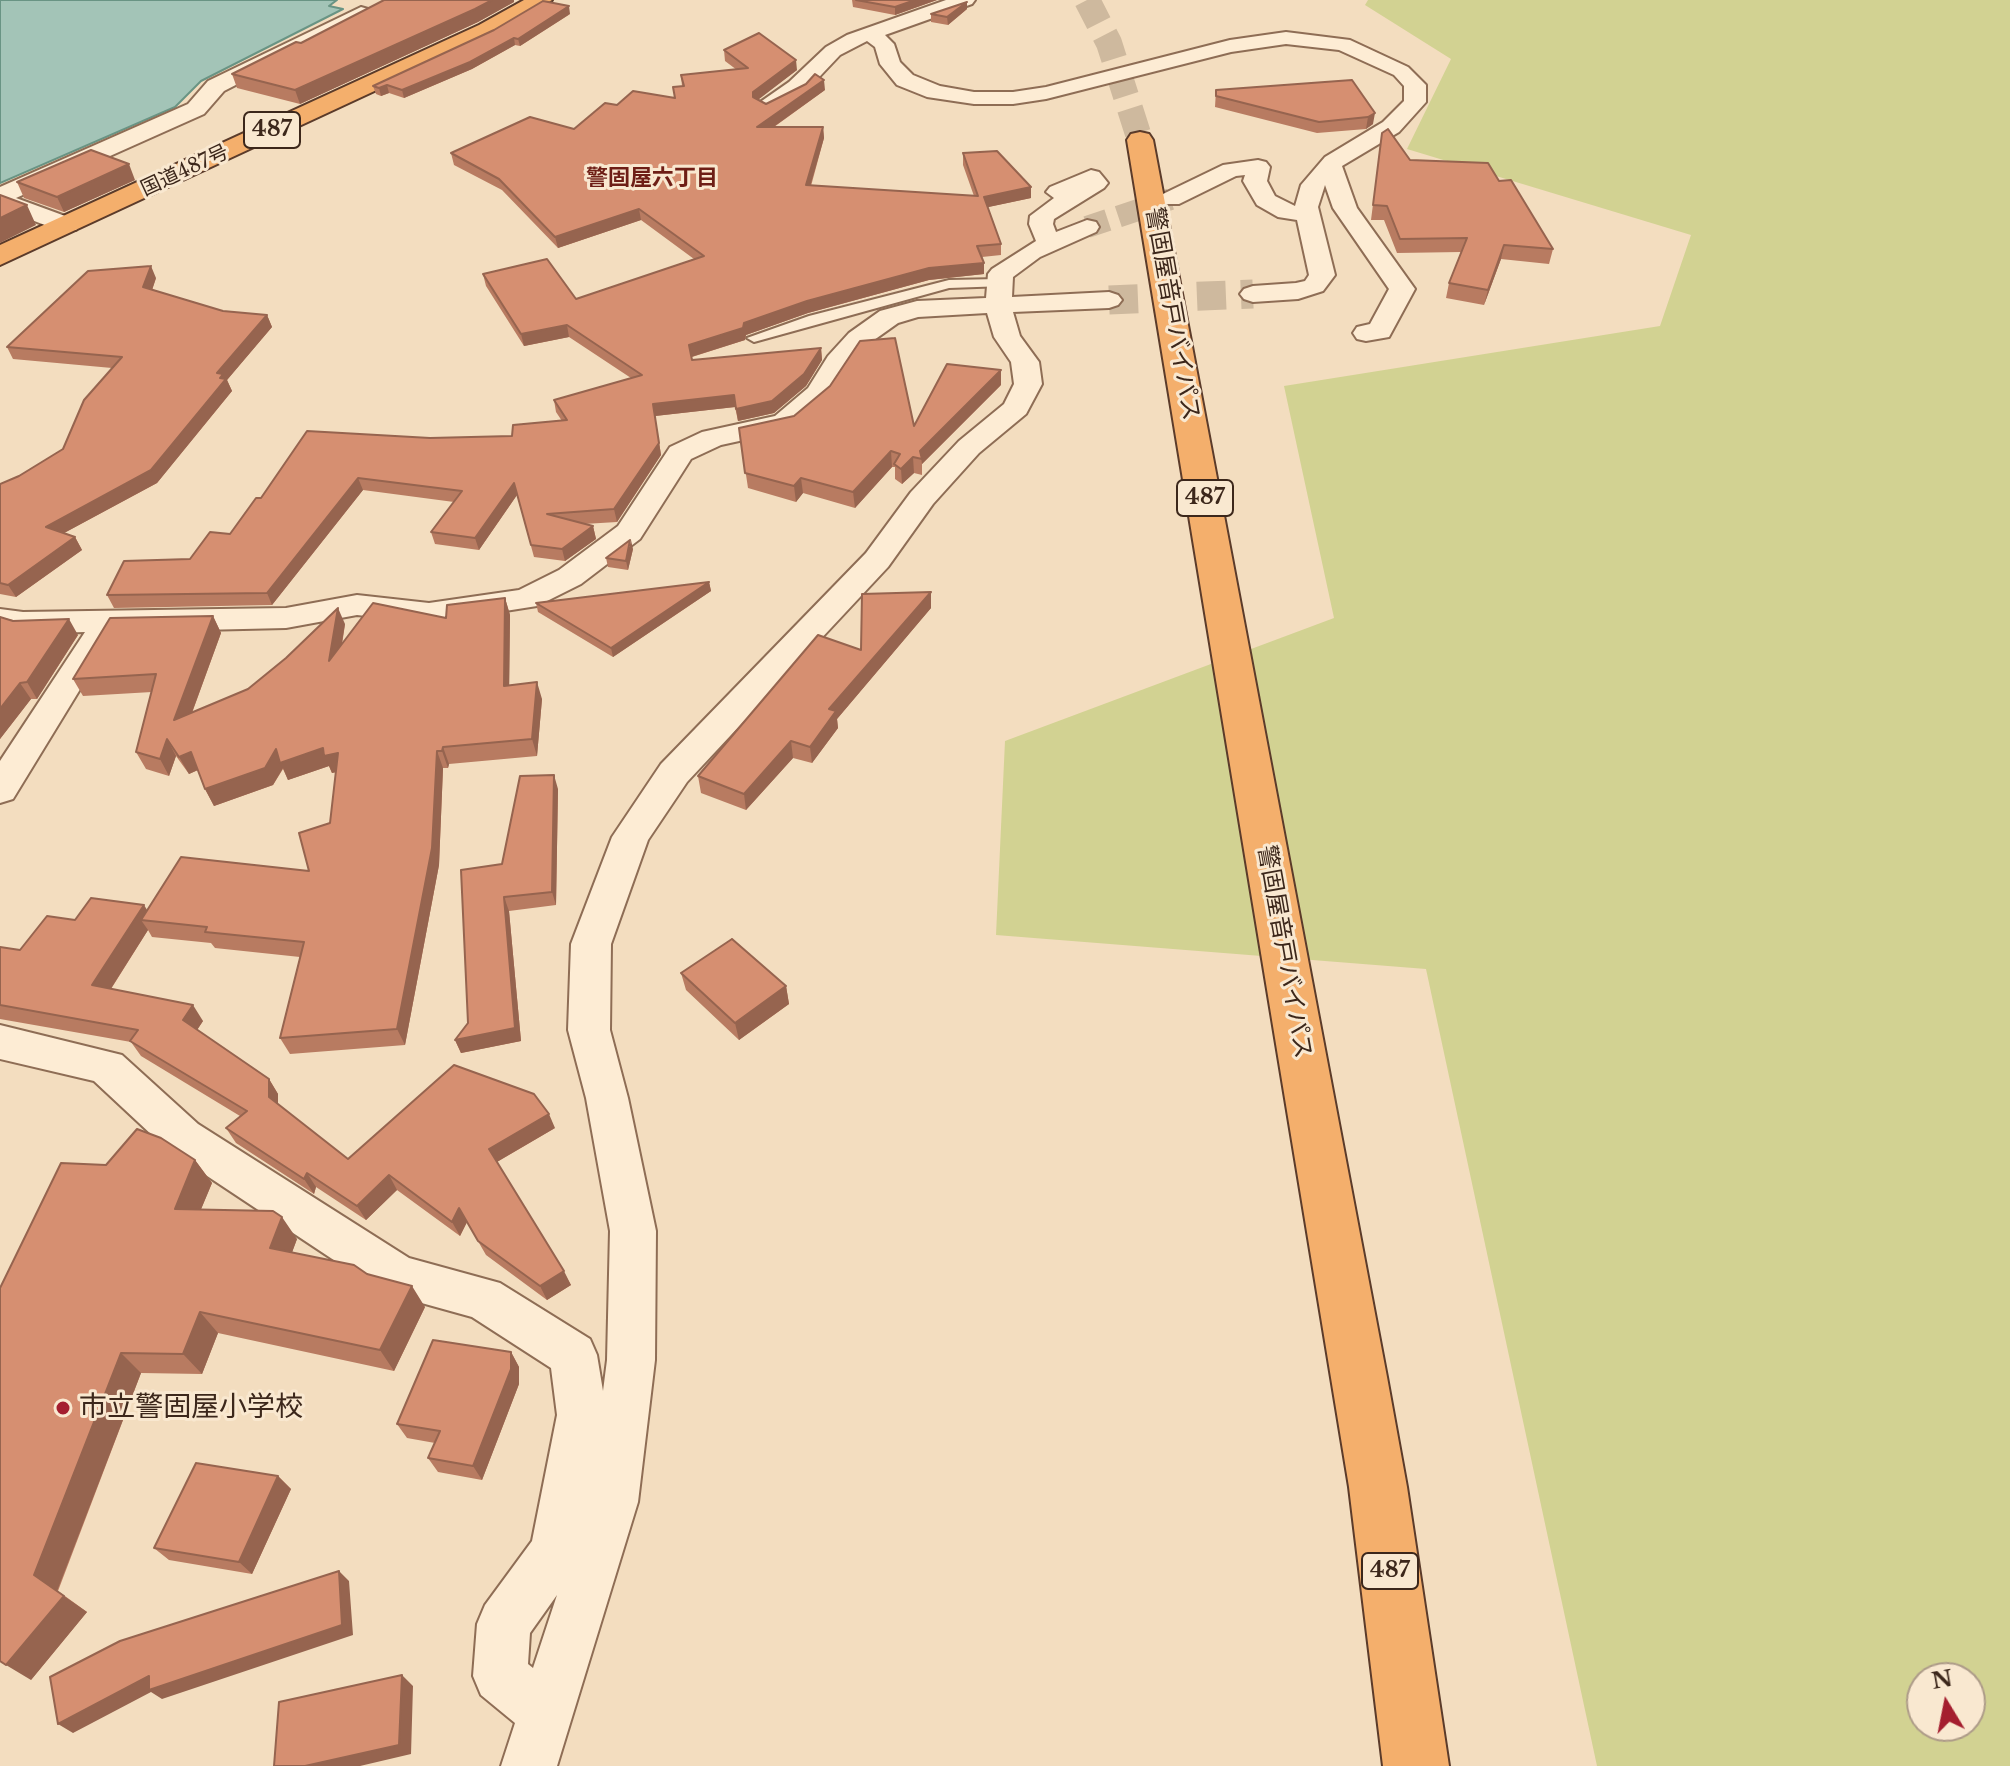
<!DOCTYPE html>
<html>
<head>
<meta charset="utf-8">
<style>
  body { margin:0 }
  #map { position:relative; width:2010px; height:1766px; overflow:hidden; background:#f3ddbf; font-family:"Libre Baskerville",serif }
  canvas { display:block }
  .north { position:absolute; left:1906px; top:1662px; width:80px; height:80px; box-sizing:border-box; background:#f9e8d0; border:2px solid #ad9b88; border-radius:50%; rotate:350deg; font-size:22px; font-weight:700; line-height:32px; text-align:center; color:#3c271b }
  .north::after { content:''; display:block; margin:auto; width:28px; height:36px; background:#a41e2f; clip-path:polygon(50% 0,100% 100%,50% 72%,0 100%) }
</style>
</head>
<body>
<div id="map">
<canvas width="2010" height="1766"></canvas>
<div class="north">N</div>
</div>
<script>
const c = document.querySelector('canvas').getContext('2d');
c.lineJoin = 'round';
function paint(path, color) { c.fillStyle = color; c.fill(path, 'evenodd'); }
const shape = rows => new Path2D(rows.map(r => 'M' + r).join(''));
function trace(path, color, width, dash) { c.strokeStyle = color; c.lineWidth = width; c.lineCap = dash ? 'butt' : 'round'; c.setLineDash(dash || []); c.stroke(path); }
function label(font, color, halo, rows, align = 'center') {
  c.font = font + ' "Libre Baskerville","Noto Sans JP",serif'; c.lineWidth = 6; c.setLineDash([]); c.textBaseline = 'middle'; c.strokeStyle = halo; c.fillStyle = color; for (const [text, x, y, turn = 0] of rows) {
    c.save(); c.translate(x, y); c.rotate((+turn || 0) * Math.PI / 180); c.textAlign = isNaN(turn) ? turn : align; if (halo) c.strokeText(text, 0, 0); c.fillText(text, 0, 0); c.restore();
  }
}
paint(shape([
  [1368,0,2010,0,2010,1766,1597,1766,1426,969,996,935,1005,741,1334,618,1284,386,1660,326,1691,235,1407,149,1451,59,1365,5],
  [1922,1678,1970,1678,1970,1726,1922,1726]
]), '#d2d292');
const water = shape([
  [0,0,337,0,329,6,343,9,201,81,175,107,0,183,0,0]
]);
paint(water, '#a3c4b7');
trace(water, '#699484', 2);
trace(shape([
  [1087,227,1171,199]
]), '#ceb99e', 22, [22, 11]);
trace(shape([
  [1109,300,1253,294]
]), '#ceb99e', 29, [29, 15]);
trace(shape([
  [1087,0,1109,43,1140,140]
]), '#ceb99e', 26, [26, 13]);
const service = shape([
  [1000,279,1007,283,1005,286,949,288,754,342,747,338,809,316,949,280,1000,279]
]);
const minor = shape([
  [946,0,975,0,972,4,885,35,894,44,900,62,913,75,940,86,974,92,1013,92,1046,87,1230,40,1286,32,1350,40,1408,67,1426,85,1426,102,1399,132,1342,166,1357,208,1415,289,1389,337,1366,341,1357,339,1353,333,1357,327,1370,324,1389,289,1333,208,1325,185,1318,207,1335,275,1323,291,1298,299,1253,302,1244,299,1240,294,1244,289,1253,286,1296,283,1305,281,1309,275,1297,220,1278,217,1257,205,1243,181,1245,175,1236,176,1179,204,1163,204,1159,199,1163,194,1223,165,1258,160,1266,162,1270,167,1267,181,1275,196,1295,206,1301,185,1325,157,1383,122,1404,101,1404,86,1394,75,1339,50,1286,44,1231,52,1046,99,1013,104,974,104,927,97,897,85,880,64,875,47,867,41,840,55,805,92,775,110,767,112,756,105,789,82,826,47,847,35,946,0],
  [361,7,368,9,371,13,368,17,224,91,204,114,16,198,76,220,79,225,76,230,58,230,0,208,0,187,188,104,208,81,361,7],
  [1091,170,1099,172,1104,178,1108,183,1104,188,1054,219,1053,224,1056,232,1087,220,1096,222,1099,227,1096,232,1040,257,1013,277,1012,297,1109,292,1118,295,1122,300,1118,305,1109,308,1013,312,1020,336,1039,362,1042,384,1026,414,979,453,933,504,888,567,687,782,648,840,611,944,610,1030,628,1098,656,1231,655,1360,638,1502,557,1766,501,1766,515,1723,481,1695,473,1676,477,1624,485,1605,532,1541,557,1415,551,1368,472,1317,382,1292,168,1150,94,1081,0,1059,0,1025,122,1055,198,1124,409,1258,500,1283,590,1339,597,1355,603,1391,607,1360,610,1231,586,1098,568,1030,571,944,612,837,661,764,866,553,911,492,959,441,1004,404,1014,384,1011,362,994,337,987,313,918,317,898,323,867,345,849,366,829,399,794,429,721,445,691,459,640,539,581,584,537,606,429,623,357,615,286,628,115,632,13,799,0,803,0,761,85,632,23,634,0,629,0,609,23,612,286,608,357,595,429,603,519,590,559,570,618,526,670,447,702,432,775,416,808,388,828,356,849,333,880,311,917,301,986,298,988,274,992,269,1036,241,1029,224,1030,216,1054,198,1046,192,1050,187,1091,170],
  [557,1595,533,1668,528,1664,530,1633,557,1595]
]);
const trunk = shape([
  [524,0,552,0,495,35,0,265,0,245,479,25,524,0],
  [1140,132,1149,134,1153,140,1387,1377,1407,1487,1449,1766,1383,1766,1349,1487,1127,140,1131,134,1140,132]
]);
trace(service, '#8e6d55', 4);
trace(minor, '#8e6d55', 4);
trace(trunk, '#5b3b2a', 4);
paint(service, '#fdecd4');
paint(minor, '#fdecd4');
paint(trunk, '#f4af6c');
paint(shape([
  [852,0,937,0,895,15,853,7],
  [514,2,478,22,300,104,237,88,232,74,301,43],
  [967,2,967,9,948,25,931,22,931,14],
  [570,14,520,46,515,45,472,69,404,98,389,93,381,96,376,94,373,86],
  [724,50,797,70,758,99,766,104,825,90,774,127,823,127,824,138,811,186,974,196,963,165,963,153,1031,187,1031,198,988,207,1001,244,1001,255,982,257,984,274,929,280,808,313,746,335,745,340,692,357,692,360,821,348,822,360,806,386,774,413,738,421,735,407,655,416,661,455,617,522,584,524,593,526,596,539,565,561,534,557,517,495,479,550,435,544,431,532,454,502,363,490,272,605,114,608,107,595,190,559,230,534,261,498,430,438,512,436,562,421,556,412,554,400,631,378,569,337,524,346,486,286,483,274,576,299,694,259,641,220,558,248,502,190,454,165,451,153,574,129,617,105,675,98,682,86,681,75,737,70,725,61],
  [1352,80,1373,124,1366,129,1317,133,1215,107,1216,90],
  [1382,133,1410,160,1499,181,1553,249,1549,264,1501,259,1484,305,1446,298,1449,283,1461,252,1397,253,1384,220,1371,220],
  [135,180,64,212,24,198,17,182],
  [156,278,152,290,223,311,267,315,272,327,227,380,232,391,157,483,64,533,75,537,82,550,16,597,0,594,0,484,19,476,63,449,112,368,13,359,7,347],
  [1001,385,922,464,922,475,914,473,902,484,895,479,895,467,892,467,855,508,803,493,796,502,748,488,739,428,914,426],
  [633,549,628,570,608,567,606,558],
  [709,582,711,591,613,657,538,612,536,603],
  [931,592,931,608,837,719,838,728,812,763,793,758,746,810,701,793,698,776,861,650],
  [505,598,510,615,509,685,542,699,537,756,449,764,448,768,443,768,439,865,405,1045,290,1054,280,1038,300,957,215,948,211,943,152,937,148,930,111,989,203,1021,197,1030,269,1079,278,1094,278,1104,348,1159,555,1128,497,1162,571,1285,547,1300,486,1255,467,1222,460,1236,397,1190,366,1220,316,1187,314,1194,236,1143,226,1128,240,1116,141,1056,131,1042,0,1019,0,947,20,950,75,920,147,911,309,871,330,823,336,772,332,773,329,766,288,780,283,769,273,785,214,806,205,789,198,770,189,774,176,756,169,776,146,769,136,752,152,692,83,696,73,679,213,616,221,633,192,713,248,689,345,624,342,645,446,618],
  [0,617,78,635,37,699,31,699,0,739],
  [558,789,556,905,509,911,521,1041,461,1053,455,1040,468,1023,502,864],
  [681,973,786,986,789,1004,739,1040,686,990],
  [195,1160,212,1183,201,1209,297,1239,292,1252,367,1274,425,1307,394,1371,218,1333,202,1374,141,1373,58,1591,87,1612,31,1680,106,1165],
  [511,1352,519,1367,519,1384,482,1480,438,1472,428,1458,435,1443,407,1438,397,1424],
  [278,1476,291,1489,252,1574,169,1560,154,1548]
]), '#b87b61');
paint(shape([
  [492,0,514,0,514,2,478,22,300,104,295,90],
  [915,0,937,0,895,15,895,7],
  [967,2,967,9,948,25,947,17],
  [569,6,570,14,520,46,518,39],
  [514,38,515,45,472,69,404,98,402,90],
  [796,60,797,70,754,103,753,92],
  [824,80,825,90,758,138,757,127],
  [387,85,389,93,381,96,379,88],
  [1375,113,1373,124,1366,129,1368,117],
  [823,127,824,138,807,197,806,185],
  [129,164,135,180,64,212,57,197],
  [1031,187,1031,198,984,208,984,197],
  [27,205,36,225,0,243,0,218],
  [639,209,641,220,558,248,555,237],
  [1504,245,1501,259,1484,305,1488,290],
  [984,263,984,274,929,280,808,313,746,335,745,340,691,357,689,345,744,323,807,301,929,268],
  [151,266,156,278,149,299,143,287],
  [267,315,272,327,227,380,232,391,157,483,53,539,46,527,217,373],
  [567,325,569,337,524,346,521,334],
  [821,348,822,360,806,386,774,413,738,421,736,409],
  [1001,370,1001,385,922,464,920,451],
  [734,395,735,407,655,416,661,455,617,522,614,509,653,404],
  [891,451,892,467,855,508,853,492],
  [913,457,914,473,902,484,901,469],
  [358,478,363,490,272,605,267,593],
  [801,478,803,493,796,502,794,486],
  [514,483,517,495,479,550,475,538],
  [593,526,596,539,565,561,562,549],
  [75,537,82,550,16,597,8,585],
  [631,540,633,549,628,570,626,561],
  [709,582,711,591,613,657,611,648],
  [931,592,931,608,837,719,838,728,812,763,810,747,829,709],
  [505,598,510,615,509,703,504,686],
  [338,608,345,624,336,678,329,661],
  [213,616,221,633,183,737,174,720],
  [69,619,78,635,37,699,27,682],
  [537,682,542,699,537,756,532,739],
  [20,683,31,699,0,739,0,709],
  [167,739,176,756,169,776,160,759],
  [791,741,793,758,746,810,744,794],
  [443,747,449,764,448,768,442,751],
  [323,748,338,753,346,770,332,773,329,766,288,780,283,768,273,785,214,806,205,789,276,749],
  [437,751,443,768,439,865,405,1045,397,1029],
  [191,752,200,769,189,774,179,757],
  [554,775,558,789,556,905,552,892],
  [504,897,509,911,521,1041,461,1053,455,1040,515,1028],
  [144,905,154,921,141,920,148,930,103,1001,92,985],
  [786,986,789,1004,739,1040,735,1023],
  [193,1005,203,1021,193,1036,183,1020],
  [269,1079,278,1094,278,1112,269,1097],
  [549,1114,555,1128,495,1163,489,1149],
  [195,1160,212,1183,192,1231,175,1209],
  [307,1173,316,1187,314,1194,304,1179],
  [389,1175,397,1190,366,1220,357,1206],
  [459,1208,467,1222,460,1236,452,1222],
  [282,1217,297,1239,286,1269,270,1248],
  [564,1271,571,1285,547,1300,540,1286],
  [412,1286,425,1307,394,1371,380,1350],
  [200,1312,218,1333,202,1374,183,1354],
  [511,1352,519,1367,519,1384,482,1480,473,1466],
  [121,1353,141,1373,57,1591,34,1575],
  [278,1476,291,1489,252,1574,239,1562],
  [339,1571,349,1581,353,1635,162,1699,151,1692,73,1733,58,1724],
  [64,1596,87,1612,31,1680,6,1665],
  [402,1675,413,1686,411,1754,360,1766,305,1766]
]), '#96644f');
const building = shape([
  [384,0,492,0,475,9,295,90,232,74,296,42,301,43,384,0],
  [856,0,915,0,895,7,856,0],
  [543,1,569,6,518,39,514,38,470,62,402,90,387,85,379,88,373,86,494,30,543,1],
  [967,2,947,17,931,14,967,2],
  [759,33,796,60,753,92,753,97,766,104,806,84,815,74,824,80,757,127,823,127,806,185,978,196,963,153,997,151,1031,187,984,197,1001,244,977,246,984,263,929,268,807,301,744,323,743,328,689,345,692,360,821,348,804,374,772,401,736,409,734,395,653,404,659,443,614,509,547,514,593,526,562,549,531,545,514,483,475,538,431,532,462,491,358,478,267,593,107,595,124,561,190,559,210,532,230,534,256,498,261,498,307,431,430,438,512,436,513,425,567,420,554,400,642,375,567,325,521,334,483,274,547,259,576,299,704,256,639,209,555,237,499,179,451,153,530,117,574,129,605,103,617,105,633,91,675,98,673,87,684,86,681,75,748,68,724,50,759,33],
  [1352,80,1375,113,1368,117,1319,122,1216,96,1216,90,1352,80],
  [1388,129,1410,160,1488,163,1499,181,1511,180,1553,249,1504,245,1488,290,1449,283,1467,238,1400,239,1387,206,1373,205,1382,133,1388,129],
  [91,150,129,164,57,197,17,182,91,150],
  [0,195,27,205,0,218,0,195],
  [151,266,143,287,223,311,267,315,217,373,223,374,220,378,226,379,151,470,46,527,75,537,8,585,0,583,0,484,19,476,63,449,84,400,122,357,7,347,88,271,151,266],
  [895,338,914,426,947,364,1001,370,920,451,922,459,913,457,901,469,894,464,900,454,891,451,853,492,801,478,794,486,745,473,739,428,794,416,830,386,860,341,895,338],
  [630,540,626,561,606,558,630,540],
  [709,582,611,648,536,603,709,582],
  [931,592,829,709,836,711,810,747,791,741,744,794,698,776,818,635,861,650,862,594,931,592],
  [505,598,504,686,537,682,532,739,443,747,442,751,437,751,432,848,397,1029,280,1038,304,942,205,932,207,927,141,920,181,857,309,871,299,833,330,823,338,753,324,756,323,748,280,763,276,749,265,768,205,789,191,752,179,757,167,739,160,759,136,752,156,674,73,679,110,618,213,616,174,720,248,689,286,658,338,608,329,661,373,603,446,618,447,605,505,598],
  [0,617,13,621,69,619,27,682,20,683,0,709,0,617],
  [554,775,552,892,504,897,515,1028,455,1040,468,1023,461,870,502,864,520,776,554,775],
  [91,898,144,905,92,985,193,1005,183,1020,269,1079,269,1097,348,1159,454,1065,534,1094,549,1114,489,1149,564,1271,540,1286,478,1241,459,1208,452,1222,389,1175,357,1206,307,1173,304,1179,226,1128,247,1111,130,1041,138,1030,0,1005,0,947,20,950,47,916,75,920,91,898],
  [732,939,786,986,735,1023,681,973,732,939],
  [137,1129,161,1138,195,1160,175,1209,273,1211,282,1217,270,1248,354,1265,367,1274,412,1286,380,1350,200,1312,183,1354,121,1353,34,1575,64,1596,6,1665,0,1661,0,1288,61,1163,106,1165,137,1129],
  [433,1340,511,1352,511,1369,473,1466,428,1458,440,1431,397,1424,433,1340],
  [196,1463,278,1476,239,1562,154,1548,196,1463],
  [339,1571,342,1625,149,1690,149,1676,58,1724,50,1677,120,1641,339,1571],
  [402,1675,399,1745,305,1766,274,1766,279,1702,402,1675]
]);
paint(building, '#d68f71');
trace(building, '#96644f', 2);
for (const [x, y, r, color] of [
  [63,1408,8,"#a41e2f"]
]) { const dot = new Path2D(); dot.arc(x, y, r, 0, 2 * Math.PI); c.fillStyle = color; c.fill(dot); trace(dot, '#f9e8d0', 3); }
label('20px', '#3c271b', '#f9e8d0', [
  ["国道487号",185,171,-25]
]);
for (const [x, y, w] of [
  [272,130,56],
  [1205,498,56],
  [1390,1571,56]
]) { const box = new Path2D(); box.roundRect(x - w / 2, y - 18, w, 36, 6); c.fillStyle = '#f9e8d0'; c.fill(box); trace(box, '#3c271b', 2); }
label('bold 22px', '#3c271b', null, [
  ["487",272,130],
  ["487",1205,498],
  ["487",1390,1571]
]);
label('bold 22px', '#6e1e16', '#f9e8d0', [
  ["警固屋六丁目",652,179]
]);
label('24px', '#3c271b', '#f9e8d0', [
  ["警固屋音戸バイパス",1172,314,80],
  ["警固屋音戸バイパス",1284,952,80]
]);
label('28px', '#3c271b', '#f9e8d0', [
  ["市立警固屋小学校",79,1408]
], 'left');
</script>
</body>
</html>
